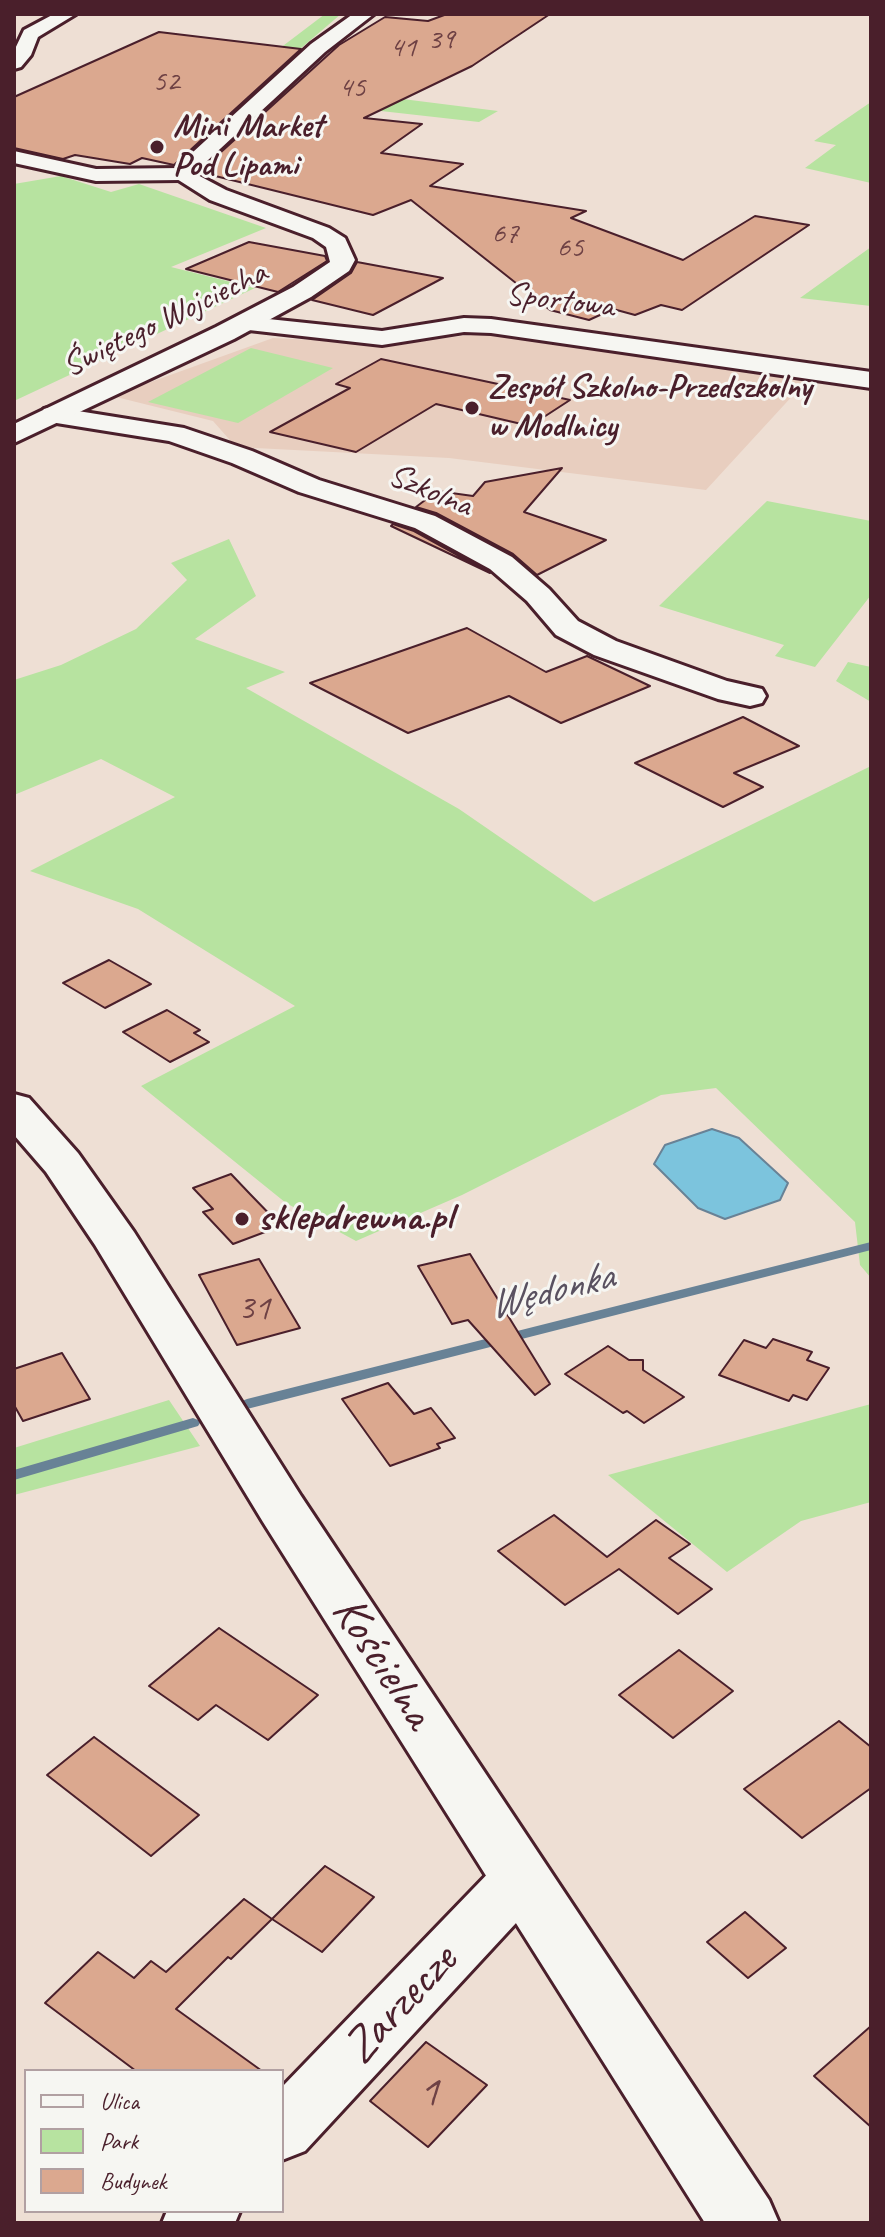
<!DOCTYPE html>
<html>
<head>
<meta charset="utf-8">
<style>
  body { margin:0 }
  #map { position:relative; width:885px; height:2237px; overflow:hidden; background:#eedfd4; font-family:Caveat,sans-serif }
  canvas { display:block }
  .frame { position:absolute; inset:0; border:16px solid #4a1f2b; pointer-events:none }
  .legend { position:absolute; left:24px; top:2069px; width:260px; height:144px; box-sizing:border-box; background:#f6f6f2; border:2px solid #b1a0a2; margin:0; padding:10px 14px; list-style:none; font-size:24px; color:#4a1f2b }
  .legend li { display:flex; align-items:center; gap:16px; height:40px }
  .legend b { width:40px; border:2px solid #b1a0a2 }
</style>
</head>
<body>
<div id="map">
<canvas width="885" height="2237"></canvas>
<div class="frame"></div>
<ul class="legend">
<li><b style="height:10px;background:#f6f6f2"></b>Ulica</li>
<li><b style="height:22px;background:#b7e3a0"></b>Park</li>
<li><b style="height:22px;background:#dba88f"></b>Budynek</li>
</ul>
</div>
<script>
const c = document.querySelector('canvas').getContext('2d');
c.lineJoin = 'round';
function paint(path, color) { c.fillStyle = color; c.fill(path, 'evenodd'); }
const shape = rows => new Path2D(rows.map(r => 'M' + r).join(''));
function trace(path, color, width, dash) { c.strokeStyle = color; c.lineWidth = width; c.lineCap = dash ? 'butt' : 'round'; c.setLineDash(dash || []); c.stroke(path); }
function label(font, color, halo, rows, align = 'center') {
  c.font = font + ' Caveat,sans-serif'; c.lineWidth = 6; c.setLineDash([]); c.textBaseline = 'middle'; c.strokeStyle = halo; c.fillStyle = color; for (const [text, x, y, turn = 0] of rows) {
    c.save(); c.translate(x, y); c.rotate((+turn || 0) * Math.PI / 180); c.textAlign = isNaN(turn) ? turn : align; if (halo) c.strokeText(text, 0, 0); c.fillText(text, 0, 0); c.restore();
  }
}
paint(shape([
  [498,332,807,380,706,490,449,458,236,447,213,421,112,396,273,338,393,344]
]), '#e8cebf');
paint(shape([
  [325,14,341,14,293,55,267,58],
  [291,85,498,111,479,122,274,99],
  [871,102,871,183,805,168,836,145,814,141],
  [61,176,111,192,139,184,266,228,171,267,255,288,14,401,14,184],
  [871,247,871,306,800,298],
  [251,348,333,368,238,423,148,402],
  [767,501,871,521,871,595,815,667,775,656,784,645,659,606],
  [229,539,256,596,195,639,285,672,246,688,459,809,594,902,871,766,871,1278,860,1265,855,1222,716,1088,661,1095,462,1195,356,1241,286,1203,141,1086,295,1006,138,909,30,871,175,797,101,759,14,795,14,680,61,665,136,629,187,580,171,563],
  [848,662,871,667,871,702,836,681],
  [169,1400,200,1446,14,1495,14,1448],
  [871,1404,871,1502,801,1521,727,1572,608,1475]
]), '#b7e3a0');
const water = shape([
  [712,1129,739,1138,788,1183,780,1200,725,1219,698,1208,654,1164,665,1145,712,1129]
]);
paint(water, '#7cc4dd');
trace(water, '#688296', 2);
paint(shape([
  [871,1242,871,1250,247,1409,242,1407,240,1404,242,1401,247,1399,871,1242],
  [193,1418,198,1420,200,1423,198,1426,14,1480,14,1470,193,1418]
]), '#688296');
const building = shape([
  [447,14,550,14,472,66,364,118,422,124,381,153,463,164,430,186,586,211,571,218,683,260,755,216,809,225,682,310,661,305,635,315,613,309,589,320,550,310,411,200,373,215,199,172,339,45,385,17,428,21,447,14],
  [159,32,301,49,174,165,142,158,130,164,75,155,63,159,14,148,14,97,159,32],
  [249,242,325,256,327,261,278,292,186,269,249,242],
  [357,262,443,278,373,315,312,300,351,273,357,262],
  [381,359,498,384,570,400,530,426,436,404,356,452,270,432,350,388,336,384,381,359],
  [562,468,524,512,606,540,537,575,513,554,436,513,416,507,437,491,473,496,485,482,562,468],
  [393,524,414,531,490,573,391,526,393,524],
  [467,628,546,672,587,656,650,686,561,723,509,696,408,733,310,683,467,628],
  [743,717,799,746,734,773,763,787,723,807,635,763,743,717],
  [109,960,151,984,105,1008,63,983,109,960],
  [167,1010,200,1030,194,1033,209,1042,170,1062,123,1032,167,1010],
  [231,1174,250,1194,281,1226,233,1244,203,1212,213,1209,193,1188,231,1174],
  [470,1254,550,1384,535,1395,468,1320,452,1324,418,1266,470,1254],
  [259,1259,300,1328,237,1345,199,1275,259,1259],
  [773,1339,812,1352,807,1360,829,1368,807,1400,793,1395,789,1401,719,1375,744,1340,766,1348,773,1339],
  [608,1346,629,1360,643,1360,643,1370,684,1397,644,1423,627,1411,623,1413,565,1374,608,1346],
  [62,1353,90,1399,23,1421,14,1405,14,1369,62,1353],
  [388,1383,414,1414,431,1408,455,1438,437,1444,440,1448,390,1466,342,1399,388,1383],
  [554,1515,607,1557,656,1520,690,1544,669,1558,712,1589,678,1614,619,1569,565,1605,498,1551,554,1515],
  [219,1628,318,1695,268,1740,216,1705,198,1720,149,1686,219,1628],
  [679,1650,733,1691,673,1738,619,1695,679,1650],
  [839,1721,871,1747,871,1788,802,1838,744,1789,839,1721],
  [94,1737,199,1815,151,1856,47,1775,94,1737],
  [325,1866,374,1897,322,1952,272,1919,325,1866],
  [244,1899,272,1919,231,1959,228,1957,176,2009,262,2071,136,2071,45,2003,98,1952,134,1978,151,1961,166,1972,244,1899],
  [745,1912,786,1948,748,1978,707,1942,745,1912],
  [871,2026,871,2127,814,2076,871,2026],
  [426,2042,487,2085,428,2147,370,2101,426,2042]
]);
paint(building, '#dba88f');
trace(building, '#4a1f2b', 2);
const minor = shape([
  [54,14,76,14,38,37,31,55,21,67,14,69,14,51,24,30,54,14],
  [14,151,96,169,180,168,191,174,180,180,96,181,14,163,14,151],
  [240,316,382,331,464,318,491,319,871,372,871,388,491,333,464,332,382,345,231,328,228,323,240,316],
  [53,407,184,428,252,451,319,480,435,516,512,557,549,589,578,621,616,641,727,681,762,689,766,696,762,703,750,706,718,699,594,655,556,635,527,601,490,569,415,528,299,492,232,463,169,441,44,421,40,415,44,409,53,407],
  [520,1855,541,1862,549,1879,541,1896,305,2151,282,2160,282,2087,499,1862,520,1855],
  [167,2211,240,2211,235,2223,162,2223,167,2211]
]);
const tertiary = shape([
  [353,14,374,14,325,52,194,173,226,190,329,228,345,238,355,260,349,271,311,297,234,339,14,443,14,424,216,327,293,287,330,262,326,247,313,238,210,200,169,174,311,44,353,14],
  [14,1094,29,1098,78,1153,134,1232,301,1496,769,2200,779,2223,705,2223,263,1522,95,1245,46,1172,14,1135,14,1094]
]);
trace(minor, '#4a1f2b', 6);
trace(tertiary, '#4a1f2b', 6);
paint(minor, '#f6f6f2');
paint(tertiary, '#f6f6f2');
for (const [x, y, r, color] of [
  [157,147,8,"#4a1f2b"],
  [472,408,8,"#4a1f2b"],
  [242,1219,8,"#4a1f2b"]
]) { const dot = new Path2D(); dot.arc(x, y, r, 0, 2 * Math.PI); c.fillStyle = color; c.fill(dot); trace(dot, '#f6f6f2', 3); }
label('30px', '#6e4144', null, [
  ["39",441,40],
  ["41",403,48],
  ["52",166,82],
  ["45",352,88],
  ["67",505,234],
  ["65",570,248]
]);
label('bold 34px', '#4a1f2b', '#f6f6f2', [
  ["Mini Market",173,127],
  ["Pod Lipami",173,166],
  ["Zespół Szkolno-Przedszkolny",488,388],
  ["w Modlnicy",488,427]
], 'left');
label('34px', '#4a1f2b', '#f6f6f2', [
  ["Sportowa",560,301,7],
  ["Świętego Wojciecha",165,320,-26],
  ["Szkolna",430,491,23]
]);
label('36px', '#6e4144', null, [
  ["31",254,1310]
]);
label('bold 40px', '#4a1f2b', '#f6f6f2', [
  ["sklepdrewna.pl",258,1219]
], 'left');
label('italic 42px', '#595160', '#f6f6f2', [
  ["Wędonka",551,1292,-14]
]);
label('44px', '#6e4144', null, [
  ["1",429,2093]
]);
label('48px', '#4a1f2b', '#f6f6f2', [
  ["Kościelna",382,1663,57],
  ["Zarzecze",401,2005,-47]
]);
</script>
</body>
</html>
